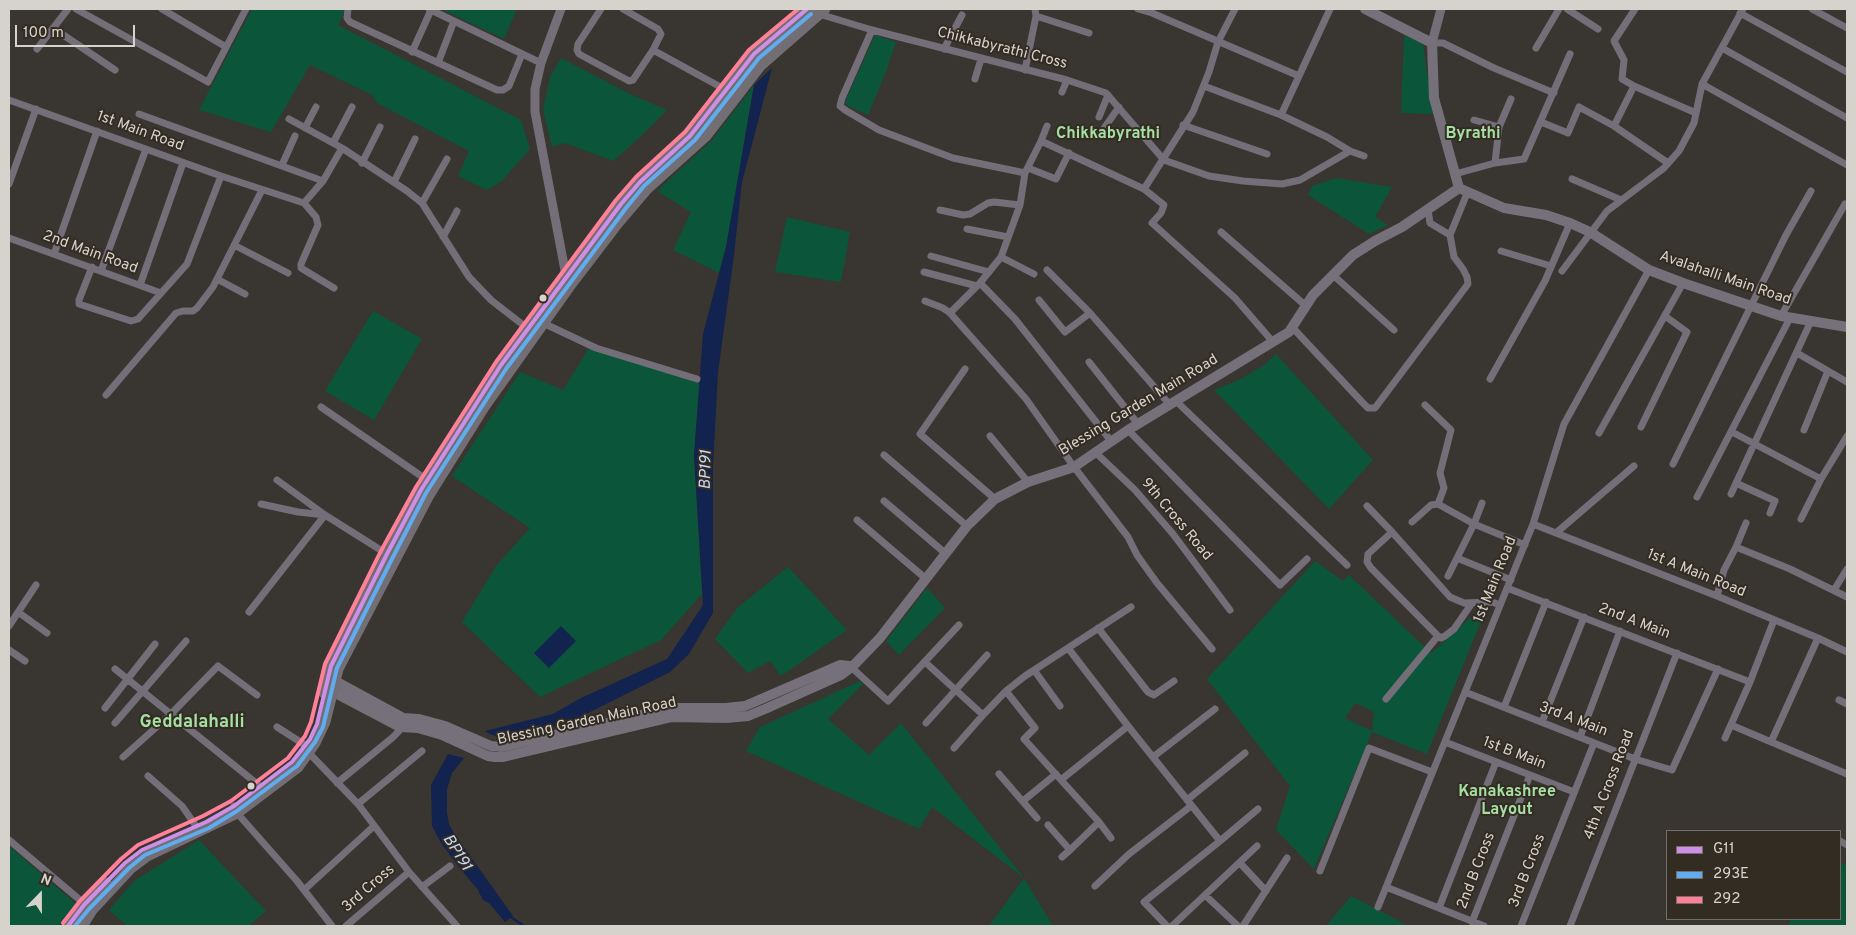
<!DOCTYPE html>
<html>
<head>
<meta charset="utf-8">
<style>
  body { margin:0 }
  #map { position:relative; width:1856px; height:935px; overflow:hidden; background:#393530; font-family:Overpass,sans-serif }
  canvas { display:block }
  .frame { position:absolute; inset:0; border:10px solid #d6d2cc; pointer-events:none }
  .legend { position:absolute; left:1666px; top:830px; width:175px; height:90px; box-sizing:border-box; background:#332c22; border:1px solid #746e66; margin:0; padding:6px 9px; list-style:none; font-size:15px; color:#d6d2cc }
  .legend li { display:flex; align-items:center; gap:10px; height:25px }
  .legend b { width:25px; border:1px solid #746e66 }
  .north { position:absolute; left:15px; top:870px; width:50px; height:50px; -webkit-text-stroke:4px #332c22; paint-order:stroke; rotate:22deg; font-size:14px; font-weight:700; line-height:20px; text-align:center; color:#d6d2cc }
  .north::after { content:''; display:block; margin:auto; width:18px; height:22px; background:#d6d2cc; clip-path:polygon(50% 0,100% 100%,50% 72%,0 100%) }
  .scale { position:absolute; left:15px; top:25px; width:120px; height:22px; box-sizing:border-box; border:2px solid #d6d2cc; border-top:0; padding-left:6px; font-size:15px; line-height:18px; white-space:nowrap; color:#d6d2cc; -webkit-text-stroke:4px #332c22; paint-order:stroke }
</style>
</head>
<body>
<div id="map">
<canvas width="1856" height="935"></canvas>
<div class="frame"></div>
<ul class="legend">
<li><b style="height:6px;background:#ce8fe9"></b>G11</li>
<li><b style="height:6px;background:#60acee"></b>293E</li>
<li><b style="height:6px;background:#ff8098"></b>292</li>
</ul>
<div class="north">N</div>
<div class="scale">100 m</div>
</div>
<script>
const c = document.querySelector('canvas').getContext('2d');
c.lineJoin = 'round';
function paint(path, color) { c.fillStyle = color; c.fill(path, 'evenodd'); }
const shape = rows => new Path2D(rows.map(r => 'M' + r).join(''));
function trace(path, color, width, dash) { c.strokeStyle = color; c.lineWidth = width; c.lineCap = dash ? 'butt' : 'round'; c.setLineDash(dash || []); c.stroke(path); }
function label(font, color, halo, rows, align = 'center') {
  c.font = font + ' Overpass,sans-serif'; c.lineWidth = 4; c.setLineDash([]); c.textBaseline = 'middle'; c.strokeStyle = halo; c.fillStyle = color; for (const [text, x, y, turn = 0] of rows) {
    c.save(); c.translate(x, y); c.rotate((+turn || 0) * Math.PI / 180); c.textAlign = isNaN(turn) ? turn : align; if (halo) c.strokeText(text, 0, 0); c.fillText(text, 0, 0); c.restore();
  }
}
paint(shape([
  [252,9,345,9,338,25,521,120,530,149,502,181,487,190,458,176,469,151,377,103,372,95,310,65,271,132,199,110],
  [441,9,517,9,504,39],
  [875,35,896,42,886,72,868,115,848,106,845,102],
  [1404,35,1423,44,1433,114,1401,113],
  [561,58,632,95,667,110,638,139,613,161,565,143,552,147,543,110,550,77],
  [754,85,726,247,719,273,673,250,691,212,657,191,712,140],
  [1336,178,1392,187,1375,217,1388,225,1369,234,1308,195,1312,186],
  [787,217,850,232,841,282,775,272],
  [373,311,422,339,374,420,325,391],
  [589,348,700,383,694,455,702,594,661,640,540,697,462,622,496,566,530,528,452,476,520,372,563,390],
  [1276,354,1373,460,1329,509,1214,390,1241,379,1264,365],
  [1315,561,1343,581,1349,575,1431,653,1481,608,1486,609,1427,754,1372,732,1314,869,1276,830,1290,786,1207,679],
  [1355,703,1374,712,1372,731,1345,718],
  [788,567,847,630,781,676,770,661,748,673,715,639,738,607],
  [927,588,945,608,899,655,886,641],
  [860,681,863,684,828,719,869,755,901,723,1024,878,1053,926,989,926,1024,878,932,807,919,829,746,751,760,727],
  [199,840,266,911,249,926,127,926,109,910,134,881],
  [9,846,76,904,59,926,9,926],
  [1840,862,1847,866,1847,926,1788,926,1791,919,1840,919],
  [1351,896,1409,926,1326,926]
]), '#0b563a');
paint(shape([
  [772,68,742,182,733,263,718,372,713,466,713,613,689,654,670,672,566,724,499,737,490,734,485,731,553,714,581,698,667,659,703,605,694,455,703,334,726,247,754,85],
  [561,626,576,641,549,668,534,653],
  [448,754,464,758,452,773,447,789,447,813,449,824,455,835,513,916,505,922,463,872,443,846,432,826,431,785]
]), '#11234e');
trace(shape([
  [480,892,484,899,489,902],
  [508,915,524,926]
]), '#11234e', 2.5);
trace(shape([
  [76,9,208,82,246,9],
  [162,9,226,47],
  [348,9,347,18,350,22,497,90,503,90,509,86,522,54],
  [429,9,541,63],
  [601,9,578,44,577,50,579,54,629,81,633,80,653,50,661,34,658,29,623,9],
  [1138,9,1152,13,1299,76],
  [1567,9,1598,29],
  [1812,9,1847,28],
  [806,10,872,30,1067,80,1106,93,1164,160,1209,176,1243,181,1282,184,1300,180,1350,151],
  [1740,13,1847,72],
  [1036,16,1089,33],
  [53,28,115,70],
  [872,30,842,98,840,106,845,110,879,130,953,158,1025,173,1020,205,1001,257,980,283,950,313],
  [1432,43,1443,43,1494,68,1554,93],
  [1536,48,1559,9],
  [1722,48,1847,118],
  [37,49,68,9],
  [944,49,962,15],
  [653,50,726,90],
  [412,52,431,10],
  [438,63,454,21],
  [1025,70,1036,16,1035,9],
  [975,79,981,59],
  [1702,84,1847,165],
  [1204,86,1281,115,1327,137,1350,151,1364,156],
  [1634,86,1696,113],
  [1062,92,1067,80],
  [9,100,221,176,304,203,323,181,342,148,407,191,422,203,469,277,491,300,527,328],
  [139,114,323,181],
  [1281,115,1330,9],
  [1099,117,1108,95],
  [289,119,342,148],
  [1474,120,1499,127],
  [1541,122,1568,133,1579,107,1614,126,1668,163],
  [1183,125,1267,154],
  [1614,126,1634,86,1622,79,1624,60,1614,41,1635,9],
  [305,128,316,107],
  [1100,134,1119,107],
  [1041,141,1047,126],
  [333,143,352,107],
  [362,163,380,127],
  [1495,163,1499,127,1511,99],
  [282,165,295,136],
  [1028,168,1056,179,1069,153],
  [1025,173,1041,141,1144,189,1164,205,1161,213,1152,223,1235,298,1273,342],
  [1455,174,1495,163,1524,159,1570,54],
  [1572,179,1621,200],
  [394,182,415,139],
  [9,184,36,109],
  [1144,189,1193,112,1209,72,1218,42,1235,9],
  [304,203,316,217,318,225,301,264,301,268,334,288],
  [422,203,447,159],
  [1428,209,1430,223,1450,235],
  [940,210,963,215,970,214,988,203,994,202,1020,205],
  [967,229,1008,237],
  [1221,232,1306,306],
  [443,237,457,211],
  [9,238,161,293],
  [234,245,288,273],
  [1501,251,1551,266],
  [54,254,97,131],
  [931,256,989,272],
  [1001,257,1034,274],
  [92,267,79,300,79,304,131,321,138,319,187,264,221,176],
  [1047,270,1090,313,1170,405],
  [101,271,146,149],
  [1562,271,1607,211,1664,168,1679,151,1694,123,1702,84,1743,9],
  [924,272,977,286],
  [1333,275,1394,330],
  [217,279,245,294],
  [980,283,1015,319,1111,441],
  [140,285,183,163],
  [1039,300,1065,332,1090,313],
  [925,301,943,308,950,313,1026,399,1074,467,1128,537,1137,555,1157,583,1212,649],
  [1781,316,1845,204],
  [543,323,596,348,697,379],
  [1292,327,1362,402,1368,408,1375,408,1468,284,1467,277,1463,269,1454,257,1450,235,1468,191],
  [1797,353,1847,382],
  [1089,362,1138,424],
  [965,369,920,434,995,499],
  [1490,379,1545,281,1570,223],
  [106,395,176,313,183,311,193,311,197,308,213,287,262,190],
  [1176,401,1347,565],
  [1425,405,1451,430,1440,473,1444,488,1438,504],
  [321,407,427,480],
  [1641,427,1687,332,1665,316],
  [1128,430,1280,585,1307,559],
  [1804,430,1828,371],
  [1732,432,1821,479,1801,519],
  [1599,433,1683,283],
  [990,436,1028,482],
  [1095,452,1135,490,1173,534,1230,610],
  [884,455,967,526],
  [1673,464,1786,235,1811,191],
  [1821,479,1847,436],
  [1736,483,1775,501,1770,513],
  [1731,494,1811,321],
  [1697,497,1790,318],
  [884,501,945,553],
  [261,504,298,512,325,515,387,554],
  [1367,506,1392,532],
  [857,520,925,578],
  [1412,522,1431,505,1438,504,1474,524,1525,545],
  [1533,524,1717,596,1818,638,1847,652],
  [1556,533,1634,466],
  [1736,547,1746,523],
  [1457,558,1511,580],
  [1448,576,1474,524,1482,503],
  [1507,588,1750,682],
  [1834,590,1847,569],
  [1717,596,1724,570,1736,547,1790,569,1847,597],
  [1472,603,1454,629,1445,636,1441,638,1438,636,1371,568,1367,562,1368,554,1392,532,1450,597,1464,603,1492,602,1500,605],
  [18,612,47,633],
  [249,612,325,515,277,480],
  [9,626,36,585],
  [1098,628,1148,692,1154,695,1174,681],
  [9,650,25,661],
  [925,662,983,715,1006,691,1025,676,1131,607],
  [850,666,888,701,959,625],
  [115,669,266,791],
  [1034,670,1060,706],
  [1006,691,1035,728,1024,739,1099,822,1070,850,1048,825],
  [1465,692,1635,759,1672,770,1718,669],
  [1386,699,1438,636],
  [1839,700,1847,704],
  [1504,707,1546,602],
  [105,708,155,644],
  [1542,722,1584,617],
  [115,723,186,641],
  [926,723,987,655],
  [1731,725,1847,774],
  [1128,726,1220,841,1144,902,1167,926],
  [277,727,305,745],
  [1580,737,1620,631],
  [1725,738,1750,682,1774,620],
  [1445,742,1574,792],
  [1771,742,1818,638],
  [954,748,983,715],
  [308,752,358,804,409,872,457,926],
  [123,757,171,714,218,666,257,695],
  [1153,757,1215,709],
  [999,774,1037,818],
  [148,776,182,806,196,826],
  [1062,779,1128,726,1068,648],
  [337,783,392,738,399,731],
  [1187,800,1245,753],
  [1023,801,1056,774],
  [358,804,422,751],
  [234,806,237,813,297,881,332,926],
  [1099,822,1111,838],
  [9,840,87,906],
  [1220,841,1258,809],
  [1840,841,1847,845],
  [1062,857,1070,850],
  [1240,863,1266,891],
  [1320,871,1369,748,1432,772],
  [1095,886,1129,854,1191,806],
  [422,887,450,866],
  [1386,887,1484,926],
  [304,890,374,826],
  [1206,896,1238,926],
  [1378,907,1533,524,1564,424,1649,270],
  [1439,908,1496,762],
  [1472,922,1530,775],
  [346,926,409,872],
  [1172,926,1257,846],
  [1243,926,1287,858],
  [1521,926,1594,743],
  [1570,926,1677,653]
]), '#746e78', 7);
trace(shape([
  [561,9,541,63,535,89,535,112,567,281],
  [1432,43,1441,9]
]), '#746e78', 9);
trace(shape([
  [1365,9,1432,43,1434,98,1459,188,1504,208,1546,215,1570,223,1590,232,1649,270,1683,283,1781,316,1847,327],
  [328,679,335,681,403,718,419,719,445,726,491,746,502,747,671,708,726,708,745,706,840,665,850,666],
  [326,688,400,727,418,728,442,735,488,756,495,757,503,757,672,717,726,718,748,716,765,709,841,675,854,665,880,638,967,526,995,499,1028,482,1074,467,1128,430,1289,332,1313,295,1353,255,1375,241,1402,227,1459,188]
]), '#76707a', 10);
trace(shape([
  [324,693,331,666,421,490,501,365,621,204,640,182,690,136,754,54,807,9],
  [68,926,73,918,106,883],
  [82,926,92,910,131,868,147,856,237,813,298,767,315,743,325,722,338,669,429,495,484,407,569,287,618,223,647,189,706,136,761,65,825,9]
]), '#736e74', 11);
trace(shape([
  [68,926,84,905,125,863,142,850,206,822,234,806,292,762,310,739,317,724,331,666,387,554,421,490,501,365,621,204,640,182,690,136,754,54,807,9]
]), '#ce8fe9', 4);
trace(shape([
  [75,926,89,909,129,868,145,855,209,828,237,811,297,766,315,742,323,727,337,668,393,557,426,493,506,369,626,208,644,186,695,140,759,58,811,14]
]), '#60acee', 4);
trace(shape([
  [63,923,80,901,121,859,138,845,203,816,231,801,288,758,305,736,311,722,325,664,381,551,416,487,496,362,616,200,636,177,685,132,749,50,798,9]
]), '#ff8098', 4);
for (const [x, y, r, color] of [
  [543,298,4.5,"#d6d2cc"],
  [251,786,4.5,"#d6d2cc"]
]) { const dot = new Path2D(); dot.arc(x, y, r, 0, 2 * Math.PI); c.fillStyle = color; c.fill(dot); trace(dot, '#332c22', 2); }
label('15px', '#d6d2cc', '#332c22', [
  ["Chikkabyrathi Cross",1002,49,14],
  ["1st Main Road",140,132,20],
  ["2nd Main Road",90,253,20],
  ["Avalahalli Main Road",1725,279,19],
  ["Blessing Garden Main Road",1139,406,-31],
  ["9th Cross Road",1176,520,50],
  ["1st A Main Road",1696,574,22],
  ["1st Main Road",1496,580,-68],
  ["2nd A Main",1634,622,21],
  ["3rd A Main",1573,720,21],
  ["Blessing Garden Main Road",587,722,-12],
  ["1st B Main",1514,754,21],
  ["4th A Cross Road",1610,785,-69],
  ["2nd B Cross",1477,871,-69],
  ["3rd B Cross",1528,871,-69],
  ["3rd Cross",369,889,-41]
]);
label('bold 16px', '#a6dfa4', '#332c22', [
  ["Chikkabyrathi",1108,135],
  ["Byrathi",1473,135],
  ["Kanakashree",1507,793],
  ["Layout",1507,811]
]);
label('italic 16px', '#c8d9fa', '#332c22', [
  ["BP191",707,470,-89],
  ["BP191",456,853,58]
]);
label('bold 18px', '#a6dfa4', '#332c22', [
  ["Geddalahalli",192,723]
]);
</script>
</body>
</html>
